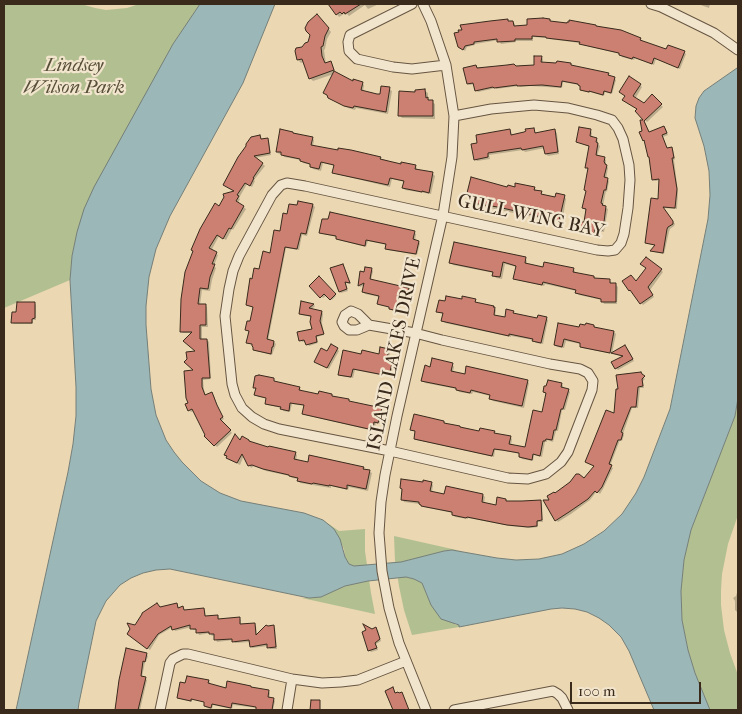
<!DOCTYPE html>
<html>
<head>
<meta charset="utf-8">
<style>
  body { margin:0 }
  #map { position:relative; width:742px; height:714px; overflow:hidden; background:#ebd7b2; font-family:"IM FELL French Canon",serif }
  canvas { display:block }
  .frame { position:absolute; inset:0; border:5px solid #392a1c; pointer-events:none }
  .scale { position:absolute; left:570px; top:682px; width:131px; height:22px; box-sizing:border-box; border:2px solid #392a1c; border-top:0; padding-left:6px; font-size:15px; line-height:18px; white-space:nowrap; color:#392a1c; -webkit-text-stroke:4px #f2e5cd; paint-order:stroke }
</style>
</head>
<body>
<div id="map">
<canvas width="742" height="714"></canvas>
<div class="frame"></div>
<div class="scale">100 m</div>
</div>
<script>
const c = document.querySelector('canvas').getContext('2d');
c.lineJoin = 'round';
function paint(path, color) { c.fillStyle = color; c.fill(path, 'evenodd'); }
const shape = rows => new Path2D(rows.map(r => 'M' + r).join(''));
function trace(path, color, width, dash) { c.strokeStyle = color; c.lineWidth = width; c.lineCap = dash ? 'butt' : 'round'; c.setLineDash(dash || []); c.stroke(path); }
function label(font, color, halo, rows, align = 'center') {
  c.font = font + ' "IM FELL French Canon",serif'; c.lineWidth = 4.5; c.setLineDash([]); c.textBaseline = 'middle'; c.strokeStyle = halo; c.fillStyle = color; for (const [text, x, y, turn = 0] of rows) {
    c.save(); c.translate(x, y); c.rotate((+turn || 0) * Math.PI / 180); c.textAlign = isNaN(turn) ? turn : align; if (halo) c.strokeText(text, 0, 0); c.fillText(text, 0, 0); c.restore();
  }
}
paint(shape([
  [4,4,81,4,95,8,106,10,127,8,139,4,200,4,173,44,77,232,72,256,70,280,4,308],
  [738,398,738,515,728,544,722,574,721,590,721,605,724,630,730,653,738,675,738,710,710,710,695,673,688,650,682,620,681,591,684,560,691,530,735,416],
  [323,520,339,531,365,529,365,551,371,593,375,614,302,598,310,598,321,597,345,586,368,581,354,566,349,564,345,557,344,549,334,529],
  [394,536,461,551,452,550,444,551,398,563,406,577,414,579,422,583,431,605,456,625,459,625,459,627,412,635,404,610,399,586,395,561]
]), '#b2bf90');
const water = shape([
  [200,4,275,4,243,83,170,216,156,249,149,277,146,306,146,325,151,389,156,415,166,440,174,452,182,462,201,481,220,493,241,501,304,513,323,520,334,529,340,539,345,557,349,564,354,566,401,562,444,551,452,550,497,558,516,560,539,559,562,554,584,544,604,531,622,514,636,493,644,477,670,409,708,219,710,195,709,171,704,146,695,118,696,106,699,98,704,91,737,68,738,69,738,398,735,416,691,530,684,560,681,591,682,620,688,650,695,673,710,710,654,710,629,651,621,637,609,625,599,618,587,612,575,609,562,608,551,609,459,627,459,625,441,619,431,605,422,583,414,579,406,577,368,581,345,586,321,597,309,598,170,569,156,570,143,573,131,578,120,585,106,601,96,621,79,703,78,710,16,710,68,472,73,444,76,416,76,387,70,280,72,256,77,232,84,209,94,187,173,44,200,4]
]);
paint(water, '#9cb7b7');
trace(water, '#747f79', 1);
paint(shape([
  [330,4,379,4,368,9,365,5,349,16,347,14,345,15,344,14,339,17],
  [698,4,710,4,709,8],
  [317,15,331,32,327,39,325,49,324,50,326,64,331,63,333,66,336,74,354,83,362,83,364,85,363,92,381,95,389,89,392,91,388,114,356,108,355,110,348,108,332,100,334,74,313,81,310,78,304,62,301,63,298,60,303,48,309,43],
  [550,20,552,22,598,28,640,39,642,41,667,51,684,52,686,54,680,69,656,59,654,65,635,58,634,60,622,57,620,54,583,45,580,43,549,39,548,38,533,37,533,41,516,41,516,42,501,44,499,40,475,44,475,45,467,47,465,51,459,46,509,22,513,22,515,24,515,27,528,27],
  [541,57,543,59,543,63,571,64,573,66,608,74,616,80,612,94,605,92,604,96,590,92,590,93,583,91,581,90,582,86,579,85,563,82,562,88,530,86,520,87,519,86,496,89,496,88,478,92,476,90,474,84,470,85,468,84,465,69,476,67,478,68,535,66],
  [640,85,642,87,635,99,644,104,652,96,663,107,647,122,636,111,639,109,626,101],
  [425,91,428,93,428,99,435,104,435,119,402,118,399,115,417,93],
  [644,120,650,133,664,127,666,129,668,135,663,137,667,149,671,148,673,150,675,159,674,160,678,192,677,209,663,208,675,224,674,226,670,229,669,232,664,254,654,252,652,250,656,246,649,244,647,242,659,200,661,180,655,181,653,179,650,158,646,143,644,140],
  [534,129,536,134,555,131,557,133,559,154,548,156,546,154,545,148,525,152,523,150,489,155,490,159,477,161,475,159,509,130,511,132,512,136],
  [281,130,312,138,314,140,313,147,380,166,382,159,402,165,415,166,417,168,416,170,433,174,435,176,431,194,405,190,403,188,405,182,392,179,390,187,336,174,334,172,335,166,323,163,321,171,313,169,311,167,312,165,303,163,301,160,284,157,282,153,279,154,277,152],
  [590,131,592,133,591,138,596,139,598,141,597,143,600,146,597,157,604,158,606,160,606,165,608,168,606,179,609,181,607,192,606,191,603,206,608,209,604,232,597,230,596,236,586,234,580,229,585,224,587,211,583,208,587,192,588,169,586,167,590,147,579,143,577,141],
  [260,137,262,140,267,139,269,141,271,155,255,158,265,166,254,180,255,181,252,187,247,184,239,198,240,199,238,203,246,209,233,230,232,229,226,240,219,236,211,251,218,255,214,266,216,268,212,280,210,291,202,290,200,305,205,305,207,307,208,327,202,327,202,341,207,340,209,342,211,379,203,380,204,390,206,396,212,393,214,396,218,409,224,419,221,421,232,433,217,447,206,436,194,411,191,412,189,410,196,371,198,353,192,333,183,333,181,331,219,207,236,192],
  [508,188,534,188,544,196,556,198,564,196,566,199,562,223,475,205,472,202,474,196,471,195,468,193],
  [313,205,315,207,307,236,302,235,299,250,286,248,268,341,274,342,276,344,272,355,256,351,254,350,254,345,250,344,248,342,250,332,247,330,251,323,254,308,249,306,247,304,260,270,271,254,288,216],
  [321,232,414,232,416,234,415,241,420,243,417,255,388,250,386,248,387,245,368,241,366,247,339,240,337,237,323,234],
  [525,259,527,261,526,265,544,269,573,269,575,271,575,273,594,277,596,279,609,280,611,282,611,284,616,285,618,287,617,304,604,304,602,300,579,295,576,293,577,291,545,284,544,286,517,280,514,278,517,267,505,264,502,279,496,278,494,275,494,273,453,265,450,262],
  [343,265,344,267,351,284,345,283,348,291,341,293,340,292],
  [372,270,373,271,371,280,408,289,410,290,407,305,401,304,399,312,392,310,391,307,380,305,379,304,380,297,365,294,363,292,365,285,360,287,359,285],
  [661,270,663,272,650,290,654,297,643,305,624,282,636,283],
  [319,278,336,296,332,300,327,295,323,298,311,286],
  [475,301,477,303,493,307,496,310,495,316,506,318,513,312,515,315,538,319,546,318,548,320,543,344,536,343,533,340,511,336,511,337,445,323,443,321,444,314,440,313,438,311],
  [302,302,314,305,315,306,311,310,322,312,323,314,322,323,324,335,317,337,318,343,309,346,306,341,302,342,301,340,313,330,312,317,302,315,300,313],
  [35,304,36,305,36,320,33,320,33,324,14,324,12,322,17,313],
  [559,324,580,329,594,326,596,328,614,332,616,334,612,354,583,348,581,346,581,344,566,341,564,348,557,347,555,345],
  [627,348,634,361,618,370,616,368,624,357,613,354],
  [337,349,339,351,329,369,317,363,328,353],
  [389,350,390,352,389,359,394,362,390,377,355,370,353,378,341,376,339,374],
  [452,364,454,367,453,372,466,375,527,381,529,383,524,408,493,401,490,399,491,396,473,392,472,394,459,392,457,389,425,383,423,381,431,368],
  [643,377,645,379,643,381,644,388,640,388,638,408,632,408,623,434,624,435,622,441,620,440,610,466,613,468,603,489,600,494,597,491,590,500,571,514,558,522,556,520,551,501,555,494,584,480,595,467,586,462,615,414],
  [274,380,275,383,299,388,301,390,300,392,319,396,332,396,334,397,351,403,381,410,383,411,380,424,376,423,374,431,305,415,303,413,305,406,292,404,290,412,283,411,282,408,268,405,266,404,267,398,258,397,256,395,257,390,254,387],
  [562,384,563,386,563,389,568,390,570,392,565,410,562,410,558,431,556,431,553,442,547,440,547,442,545,442,542,457,534,455,533,461,522,459,520,457,521,454,505,451,495,450,494,457,417,440,415,438,416,432,412,430,444,422,446,424,480,433,494,432,497,434,510,437,512,439,511,446,526,449,543,414,546,394,544,392],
  [240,442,251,443,269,449,295,453,297,455,296,461,363,468,372,473,368,491,349,487,348,490,331,486,331,488,300,483,298,481,299,479,292,478,290,476,266,471,254,466,251,468,244,455,240,465,230,460,225,455],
  [431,483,433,485,432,492,445,495,483,495,485,497,484,504,497,506,506,500,507,502,540,502,542,504,543,522,538,522,538,527,531,528,510,526,468,518,468,519,455,517,453,515,453,513,424,507,420,504,404,502,403,500],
  [738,589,738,624,737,612,735,610,735,601,733,598,736,596],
  [177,604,179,609,183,608,185,611,203,610,205,611,206,618,218,616,219,620,239,618,241,620,241,625,254,624,256,626,257,636,273,627,275,628,277,649,270,649,268,646,252,648,251,646,250,642,235,643,233,640,217,642,216,640,215,635,212,636,210,633,199,635,197,630,193,630,192,627,175,631,173,627,159,635,150,650,130,636,135,626,160,609],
  [376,629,378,630,381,641,376,644,378,650,371,652,369,650,372,630],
  [146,654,148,656,146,662,145,662,142,677,147,680,140,710,116,710,118,693],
  [209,681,210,683,210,685,227,690,268,691,270,693,269,699,273,699,275,701,273,710,257,710,258,708,233,705,232,709,213,705,212,709,207,708,205,706,206,702,192,699,192,702,180,699,178,697]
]), '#0003');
const building = shape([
  [328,4,361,4,345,14,344,12,342,14,340,12,336,15,328,4],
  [317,14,329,28,325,36,323,46,321,47,322,56,325,63,331,61,334,70,309,79,302,59,297,60,295,51,296,48,302,47,305,43,308,42,310,35,306,31,305,28,308,22,317,14],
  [543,18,550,19,550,21,567,23,567,22,569,22,569,20,596,25,596,26,621,30,641,38,640,40,666,49,668,45,685,51,678,68,654,58,652,64,633,57,632,59,619,55,619,53,579,44,580,42,546,38,546,37,532,36,532,39,515,39,515,41,497,42,497,39,474,42,474,44,465,46,463,50,458,47,454,33,459,32,458,30,462,30,460,25,490,21,508,19,508,21,513,21,514,26,527,25,527,19,543,18],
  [534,56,542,56,541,62,556,63,557,61,571,63,571,65,609,73,608,75,615,77,611,93,604,91,603,95,589,91,589,92,580,90,580,86,578,85,578,84,562,81,561,87,542,85,517,86,517,85,494,88,493,87,475,91,473,83,467,84,463,68,476,65,477,68,507,65,514,64,516,66,534,65,534,56],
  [334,71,353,81,353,79,363,82,361,90,377,94,380,94,381,86,390,87,386,112,354,106,353,108,344,106,328,98,327,95,323,93,334,71],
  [629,76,641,84,633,96,644,103,652,94,662,104,644,121,649,132,664,126,667,133,662,135,667,148,672,147,674,158,672,158,677,189,675,208,663,207,673,221,673,224,668,227,667,229,663,253,650,251,655,245,645,243,651,198,658,199,659,179,652,180,649,157,648,157,644,140,643,141,639,132,642,131,640,120,643,120,635,111,637,109,622,100,625,96,619,92,629,76],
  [425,89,426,98,428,97,428,100,433,100,433,116,398,116,399,91,415,92,415,90,425,89],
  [579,127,591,129,590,136,597,138,596,142,598,143,596,155,605,157,604,162,605,163,605,164,607,165,604,177,608,178,606,190,604,190,601,203,603,204,602,205,606,206,604,222,602,231,595,229,594,234,582,232,583,230,579,229,580,222,584,222,586,209,582,208,586,191,584,190,588,168,585,168,589,146,576,142,579,127],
  [534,128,535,133,555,129,558,152,545,154,543,146,522,150,521,148,488,153,488,157,474,160,471,144,477,143,476,135,510,129,511,135,524,132,526,131,525,129,534,128],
  [280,129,293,132,293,133,313,137,311,145,338,150,338,148,351,150,381,157,380,159,401,164,401,162,416,165,415,169,433,172,429,193,422,191,422,192,402,188,404,181,390,178,388,185,332,173,334,165,321,162,319,169,310,167,310,164,300,161,300,159,281,155,281,152,276,152,280,129],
  [260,135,261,139,268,138,270,153,254,156,263,163,253,178,254,178,250,186,245,183,237,195,239,196,236,201,244,206,231,229,229,228,223,239,217,235,209,248,217,252,212,264,215,264,210,277,208,289,200,288,198,304,206,304,206,325,200,325,200,339,207,339,210,378,202,378,202,387,205,395,212,392,217,405,223,417,220,419,231,430,214,446,204,436,205,435,192,409,188,411,185,404,188,403,186,398,184,371,193,370,184,362,187,359,186,352,195,351,183,341,192,332,180,332,181,299,185,272,193,251,191,250,200,229,215,203,219,206,224,197,223,194,234,191,223,185,238,157,246,146,246,144,251,137,260,135],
  [471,177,507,187,508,185,515,187,515,183,535,187,534,190,542,191,541,194,555,197,556,193,565,195,559,221,498,207,471,203,473,196,471,196,472,194,467,193,471,177],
  [298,201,313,204,306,234,301,233,297,249,285,247,267,339,274,341,273,347,272,347,271,354,253,350,253,347,252,346,252,344,246,343,249,331,245,330,247,321,250,321,253,307,246,305,250,278,252,279,254,268,259,269,263,251,270,253,274,230,280,231,283,213,287,214,289,204,297,205,298,201],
  [330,212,415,231,413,239,419,241,416,254,385,249,386,244,366,240,365,246,336,239,336,236,319,233,322,219,328,219,330,212],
  [454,242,526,257,525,263,543,267,544,262,574,268,573,272,594,276,594,278,610,279,610,283,616,283,616,302,601,302,601,299,575,293,576,290,543,282,542,285,513,279,516,266,503,262,500,277,492,276,493,272,449,263,454,242],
  [646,257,662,269,648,287,653,295,640,304,630,290,629,291,622,281,631,275,636,281,646,268,640,264,646,257],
  [343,264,350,283,345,282,347,289,339,292,330,268,343,264],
  [365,267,372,268,370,279,409,288,405,304,399,303,398,311,389,309,389,307,377,304,379,296,362,292,364,283,358,286,360,271,364,272,365,267],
  [319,276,336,294,330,300,324,294,320,298,309,286,319,276],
  [446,296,462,299,462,296,476,299,475,302,494,306,493,307,495,307,494,315,505,317,506,309,514,311,513,313,537,318,538,315,547,317,541,343,532,341,533,339,509,334,509,336,441,321,443,313,436,312,439,300,445,301,446,296],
  [301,301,314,304,309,308,322,311,320,321,324,334,316,336,317,342,306,345,304,340,299,341,297,332,312,329,310,322,311,316,299,314,301,301],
  [17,302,35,302,35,318,32,319,32,323,11,323,12,312,16,312,17,302],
  [558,323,579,327,580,324,585,325,586,323,594,325,594,327,614,331,610,353,580,347,580,343,564,339,562,347,554,345,558,323],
  [331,344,338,348,327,368,314,362,321,348,327,351,331,344],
  [625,345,633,359,615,369,611,362,623,356,611,353,625,345],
  [380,347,389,349,387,358,393,359,389,376,353,369,351,377,338,375,343,350,361,354,362,350,379,354,380,347],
  [432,358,453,363,451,371,465,374,466,366,528,380,522,406,489,399,490,395,471,390,470,393,456,390,456,388,421,381,425,365,430,367,432,358],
  [641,372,642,374,645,376,642,379,643,386,638,387,636,407,631,407,621,432,623,433,621,440,618,440,609,464,612,465,602,487,597,493,595,491,588,499,569,512,555,521,543,500,549,500,547,496,554,492,555,493,570,482,576,474,579,474,584,478,594,466,585,462,592,445,606,410,614,413,616,389,618,389,616,375,641,372],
  [259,375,274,378,274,381,300,387,299,390,318,394,319,391,332,394,332,396,349,399,349,401,382,408,378,423,374,422,373,430,302,414,304,405,290,403,289,411,280,409,281,407,265,404,266,398,254,395,256,388,253,388,255,376,259,375],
  [548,380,562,383,561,387,569,389,563,409,561,409,556,430,554,430,552,440,546,439,545,441,543,441,540,456,533,454,532,460,519,457,519,453,502,450,494,449,492,456,414,439,415,431,410,430,414,414,444,421,444,423,460,426,460,427,479,431,480,428,495,431,494,433,511,436,509,444,525,447,533,410,542,412,546,393,543,392,544,386,546,386,548,380],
  [235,434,240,440,242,436,249,440,249,441,268,447,269,446,296,452,294,459,308,462,309,455,364,467,363,469,370,470,366,489,347,485,347,489,329,485,329,486,313,483,312,484,297,481,298,478,289,476,289,475,263,469,252,465,248,466,242,454,237,463,226,458,227,456,224,455,235,434],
  [401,479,423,482,423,480,432,482,430,491,444,494,446,486,483,494,482,502,496,505,497,497,506,499,506,501,522,501,541,500,542,520,537,521,537,526,528,527,507,525,467,517,466,518,452,515,452,512,421,506,421,505,419,504,419,502,401,500,402,489,400,488,401,479],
  [157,603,160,607,177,603,178,608,183,606,184,610,204,608,205,616,218,615,218,619,240,617,240,624,255,623,256,635,266,625,268,626,274,625,276,647,267,648,267,644,250,647,249,640,232,642,232,639,214,640,214,634,209,634,209,632,196,633,196,629,190,629,190,625,172,630,171,626,158,634,147,649,127,634,130,629,127,623,135,625,142,614,142,613,157,603],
  [363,624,372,629,376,627,380,639,375,643,377,648,368,651,362,632,366,630,363,624],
  [126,648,147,653,145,662,143,661,141,676,146,677,138,710,115,710,119,680,126,648],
  [187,676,209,680,208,683,226,688,227,681,251,686,251,687,269,690,268,697,274,698,272,710,256,710,256,707,232,703,231,708,212,704,211,708,204,706,204,702,191,699,191,701,177,698,180,682,185,683,187,676],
  [393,687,395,693,398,692,399,693,402,692,409,710,393,710,385,691,393,687],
  [311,700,320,700,320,710,310,710,311,700]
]);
paint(building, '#cc8072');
trace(building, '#392a1c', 1);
const street = shape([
  [412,4,350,35,348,42,349,51,357,59,393,67,412,69,446,65],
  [423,4,431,21,446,65,454,116,452,157,443,215,397,416,385,475,381,502,379,533,382,571,389,608,399,643,426,710],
  [651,4,661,7,714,33,738,50],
  [369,325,358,314,351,311,345,315,342,322,344,326,349,330,357,330,369,325,415,333,442,340,550,364,580,369,588,373,593,381,592,390,568,452,561,462,546,474,528,479,508,478,390,451,279,429,264,424,252,417,242,408,235,395,232,384,225,316,229,289,233,271,239,256,272,195,281,185,287,183,305,186,597,250,608,251,615,250,621,243,624,234,628,208,630,180,629,165,623,139,618,128,612,120,597,115,568,108,534,105,491,109,454,116],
  [160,710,170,663,173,659,183,654,188,654,292,679,322,683,341,682,358,680,406,661],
  [287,710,292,679],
  [454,710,553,691,558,694,562,698,568,710]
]);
trace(street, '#665542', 11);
trace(street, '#f2e5cd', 9);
label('italic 19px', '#574f39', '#f2e5cd', [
  ["Lindsey",74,66],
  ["Wilson Park",74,88]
]);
label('19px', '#392a1c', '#f2e5cd', [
  ["GULL WING BAY",531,217,12],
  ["ISLAND LAKES DRIVE",395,354,-78]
]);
</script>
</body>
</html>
